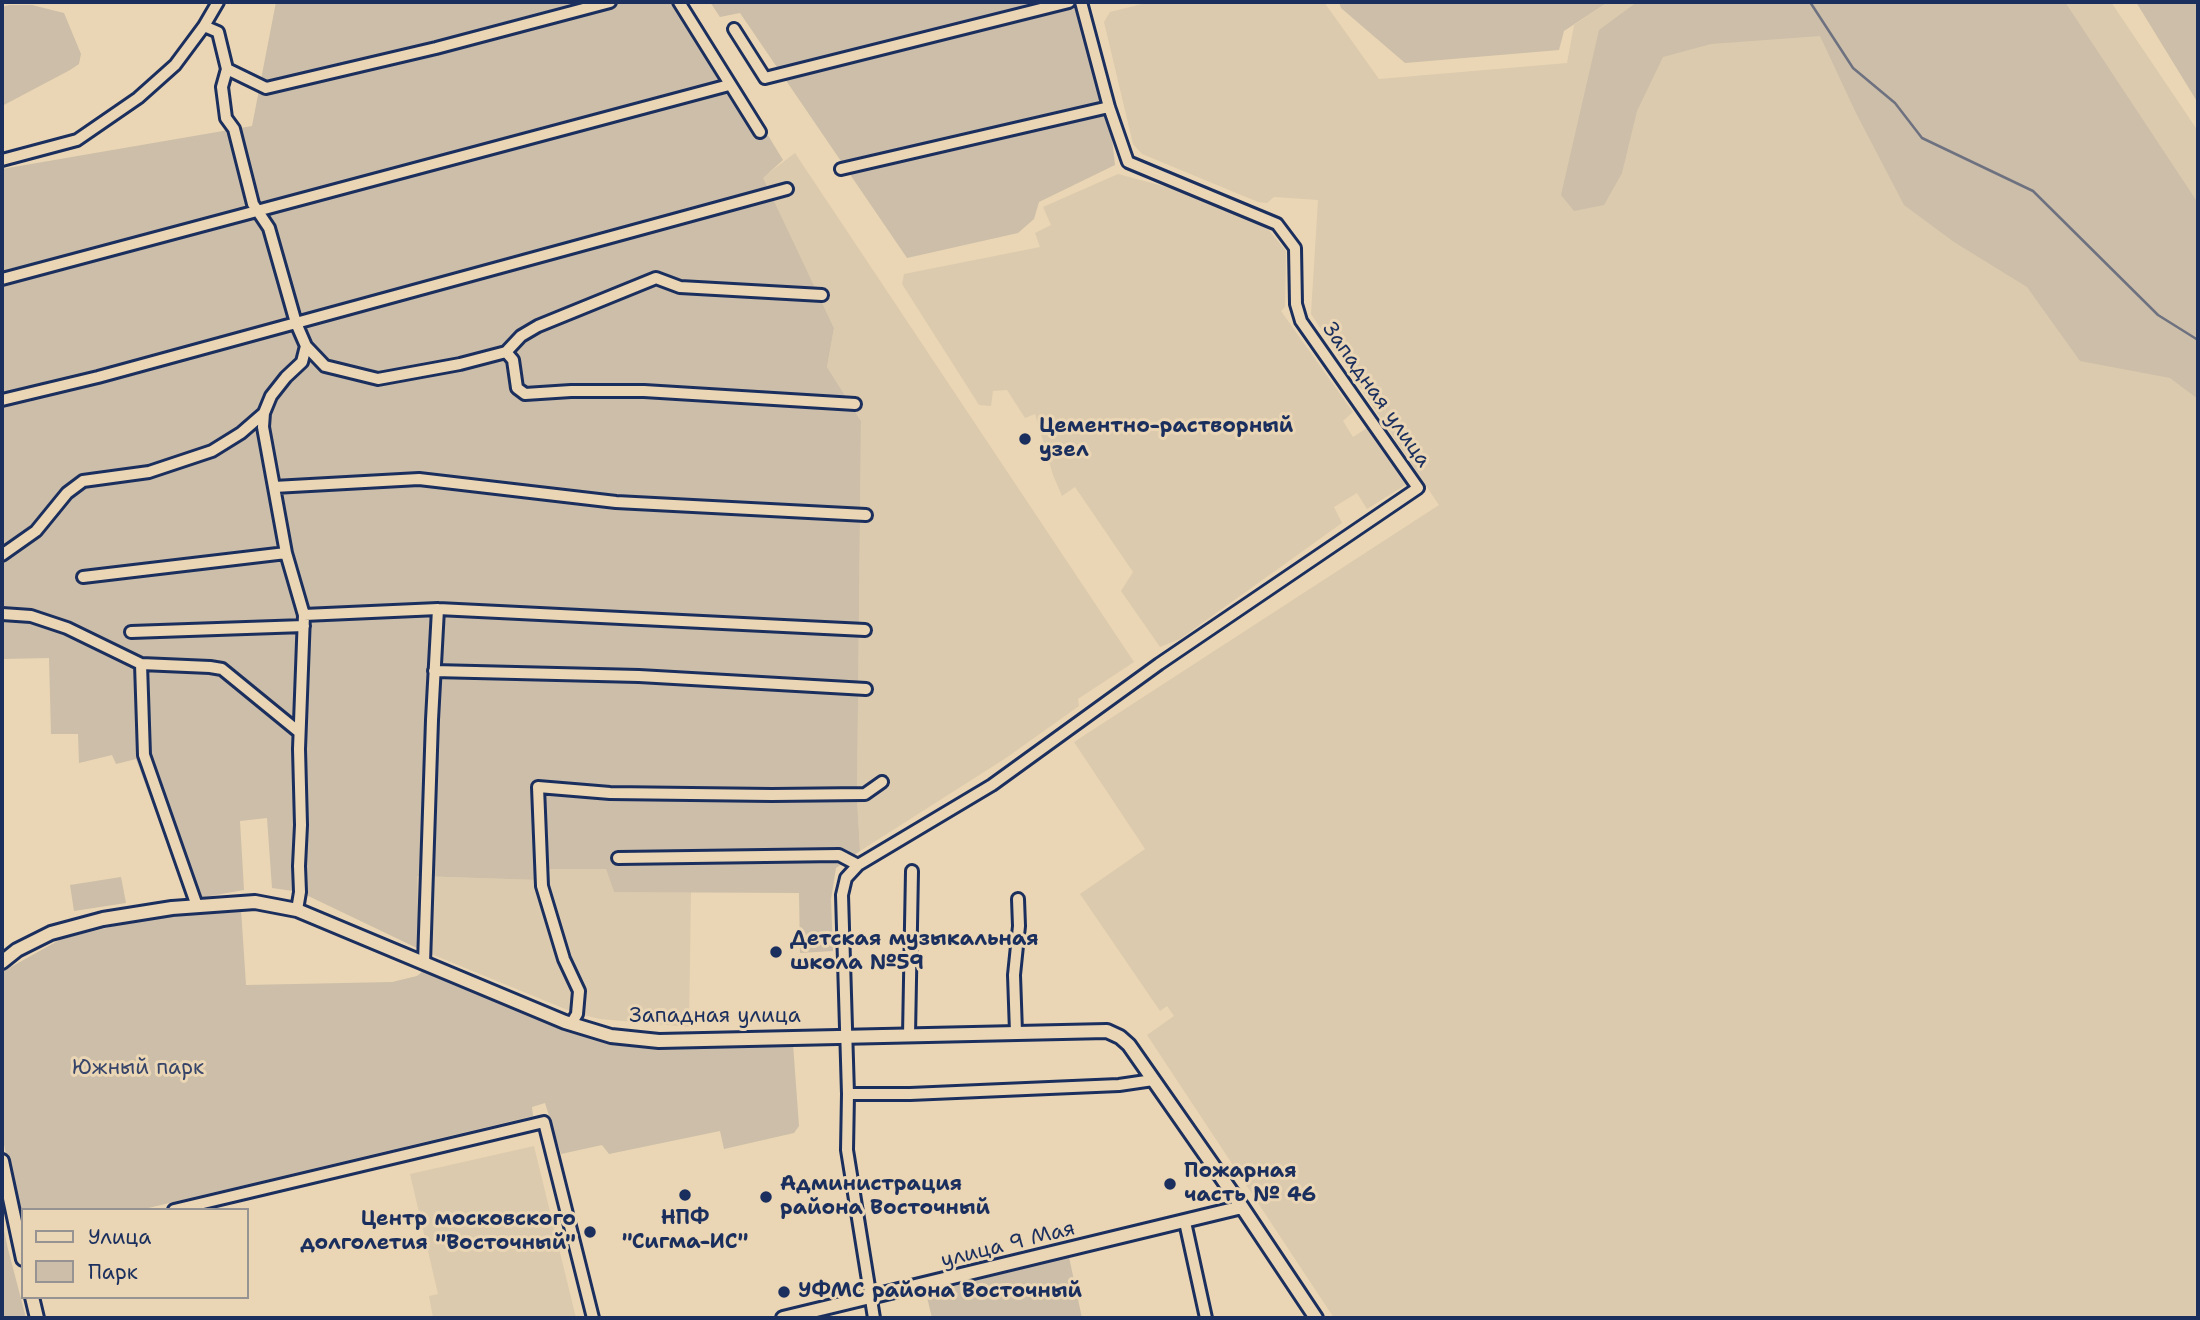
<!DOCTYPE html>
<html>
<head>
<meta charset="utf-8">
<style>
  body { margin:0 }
  #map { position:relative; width:2200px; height:1320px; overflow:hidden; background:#ead6b4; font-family:"Shantell Sans",sans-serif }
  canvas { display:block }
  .frame { position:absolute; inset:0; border:4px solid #1b2f5e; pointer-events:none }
  .legend { position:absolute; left:21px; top:1208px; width:228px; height:91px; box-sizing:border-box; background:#ead6b4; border:2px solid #979392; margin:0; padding:9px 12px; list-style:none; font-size:21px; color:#1b2f5e }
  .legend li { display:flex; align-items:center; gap:14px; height:35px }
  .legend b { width:35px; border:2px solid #979392 }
</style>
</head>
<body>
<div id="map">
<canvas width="2200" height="1320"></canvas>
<div class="frame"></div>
<ul class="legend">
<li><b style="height:9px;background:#ead6b4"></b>Улица</li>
<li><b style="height:19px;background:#ccbea8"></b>Парк</li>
</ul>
</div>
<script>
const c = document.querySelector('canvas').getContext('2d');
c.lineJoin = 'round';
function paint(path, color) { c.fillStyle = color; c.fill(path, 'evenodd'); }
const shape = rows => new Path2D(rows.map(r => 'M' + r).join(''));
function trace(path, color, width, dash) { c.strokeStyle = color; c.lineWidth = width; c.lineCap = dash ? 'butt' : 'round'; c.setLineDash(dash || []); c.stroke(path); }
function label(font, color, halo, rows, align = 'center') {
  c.font = font + ' "Shantell Sans",sans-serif'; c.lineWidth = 6; c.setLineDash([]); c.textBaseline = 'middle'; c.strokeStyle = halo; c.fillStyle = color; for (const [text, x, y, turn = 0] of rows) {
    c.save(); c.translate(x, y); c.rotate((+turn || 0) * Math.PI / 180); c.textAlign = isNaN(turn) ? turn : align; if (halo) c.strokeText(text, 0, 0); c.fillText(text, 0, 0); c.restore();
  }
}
paint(shape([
  [1150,2,1324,2,1379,79,1567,63,1574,25,1608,2,2111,2,2198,131,2198,1318,1334,1318,1147,1035,1174,1016,1167,1006,1160,1011,1080,894,1145,849,1074,742,1439,505,1311,314,1318,200,1274,197,1267,203,1258,202,1142,154,1133,144,1104,22,1110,12],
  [795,153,1134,662,1078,699,1079,706,1006,758,860,851,857,799,861,421,827,367,834,328,762,178],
  [1118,174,1178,190,1249,218,1268,229,1286,251,1285,307,1281,311,1353,412,1343,421,1353,437,1367,428,1407,484,1367,509,1357,493,1334,507,1342,523,1180,639,1160,647,1121,591,1133,572,1075,487,1062,496,1053,475,1035,414,1025,418,1007,390,993,391,991,406,979,405,902,284,904,274,1040,247,1035,233,1051,225,1043,207],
  [536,869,606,869,614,892,691,892,689,1027,600,1019,575,1013,419,949,416,876,537,880],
  [534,1146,576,1318,433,1318,429,1296,438,1294,410,1174]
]), '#dbcaae');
paint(shape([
  [276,2,687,2,783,160,763,178,834,328,827,367,861,421,857,799,860,851,836,868,831,899,833,951,800,953,799,893,614,892,606,869,537,869,538,880,417,876,419,949,300,892,272,888,267,818,240,821,244,890,188,900,136,759,116,764,112,755,79,763,78,734,51,734,49,658,2,659,2,169,252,126],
  [710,2,753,2,754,4,765,2,1076,2,1112,139,1115,165,1039,202,1034,219,1018,233,907,258,740,13,720,17],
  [1339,2,1608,2,1564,31,1559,50,1405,63,1341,8],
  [1637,2,2065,2,2198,203,2198,399,2170,378,2080,361,2027,287,1954,242,1904,205,1856,113,1820,36,1711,44,1663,57,1637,111,1622,173,1604,205,1574,211,1561,195,1599,30],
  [2136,2,2198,2,2198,103],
  [9,5,32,5,64,13,81,54,79,64,70,70,2,106,2,7],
  [121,877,126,903,74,911,70,885],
  [241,909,246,985,392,982,417,976,428,967,555,1026,605,1041,655,1048,793,1044,799,1126,794,1133,724,1149,720,1131,609,1154,602,1145,561,1154,545,1103,532,1107,533,1116,140,1210,23,1210,23,1234,2,1135,2,972,61,939,135,921],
  [2,1221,8,1249,26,1318,2,1318],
  [1069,1257,1082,1318,932,1318,926,1293]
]), '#ccbea8');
trace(shape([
  [1810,2,1853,68,1895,103,1922,138,2033,191,2158,315,2198,340]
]), '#6d7180', 2.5);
const minor = shape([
  [679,2,760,132],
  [204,26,218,32,227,69,222,87,226,118,234,129,253,204,269,228,296,323,306,346,302,362,286,377,271,396,264,413,263,427,286,553,304,615,299,749,301,825,299,866,300,892,297,910],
  [734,29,765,78,1069,2],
  [227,69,266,88,436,48,610,2],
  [2,160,77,140,138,98,175,65,204,26,218,2],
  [841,169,1109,107],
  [2,279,729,85],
  [306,346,325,366,378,379,460,364,506,352,513,360,517,388,525,394,571,391,644,391,855,404],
  [506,352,521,336,538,326,656,278,680,287,822,295],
  [2,400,98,377,787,189],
  [274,487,419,479,616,502,866,515],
  [2,555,36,531,67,493,83,481,149,472,212,451,241,433,264,413],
  [83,577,286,553],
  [2,614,31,616,67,628,141,664,210,667,222,669,299,732],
  [304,615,438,609,865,630],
  [131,632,304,626],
  [141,664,144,755,197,906],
  [434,671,639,676,866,689],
  [618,858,839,855,858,865],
  [424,963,432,720,438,609],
  [571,1024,577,1014,579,991,564,959,542,886,538,787,610,793,772,795,865,794,882,782],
  [1016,1032,1014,975,1019,926,1018,899],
  [909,1035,912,871],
  [848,1094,910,1094,1119,1085,1153,1080],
  [174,1210,544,1122,593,1318],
  [1185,1222,1206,1318],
  [874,1318,847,1150,848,1094,842,895,846,878,858,865,992,785,1159,664,1418,488,1301,321,1296,304,1295,248,1277,224,1128,162,1109,107,1081,2]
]);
const tertiary = shape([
  [2,962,17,950,51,933,103,919,172,908,255,902,297,910,565,1022,611,1036,659,1041,1107,1031,1120,1037,1129,1045,1242,1207,1316,1318],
  [2,1161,23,1259],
  [32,1297,37,1318],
  [783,1318,1242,1207]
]);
trace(minor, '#1b2f5e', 16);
trace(tertiary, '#1b2f5e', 18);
trace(minor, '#ead6b4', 10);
trace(tertiary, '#ead6b4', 12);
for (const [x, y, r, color] of [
  [1025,439,7,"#1b2f5e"],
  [776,952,7,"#1b2f5e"],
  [1170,1184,7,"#1b2f5e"],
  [685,1195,7,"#1b2f5e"],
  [766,1197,7,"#1b2f5e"],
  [590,1232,7,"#1b2f5e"],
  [784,1292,7,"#1b2f5e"]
]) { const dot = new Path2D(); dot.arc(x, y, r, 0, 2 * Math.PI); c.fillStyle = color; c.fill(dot); trace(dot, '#ead6b4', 2.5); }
label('21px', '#1b2f5e', '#ead6b4', [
  ["Западная улица",1376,395,55],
  ["Западная улица",715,1017],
  ["улица 9 Мая",1008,1245,-14]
]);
label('bold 21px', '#1b2f5e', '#ead6b4', [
  ["Цементно-растворный",1039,427],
  ["узел",1039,451],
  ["Детская музыкальная",790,940],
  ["школа №59",790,964],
  ["Пожарная",1184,1172],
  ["часть № 46",1184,1196],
  ["Администрация",780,1185],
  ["района Восточный",780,1209],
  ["НПФ",685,1219,"center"],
  ["\"Сигма-ИС\"",685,1243,"center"],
  ["Центр московского",576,1220,"right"],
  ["долголетия \"Восточный\"",576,1244,"right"],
  ["УФМС района Восточный",798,1292]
], 'left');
label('21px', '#364469', '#ead6b4', [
  ["Южный парк",138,1069]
]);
</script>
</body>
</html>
